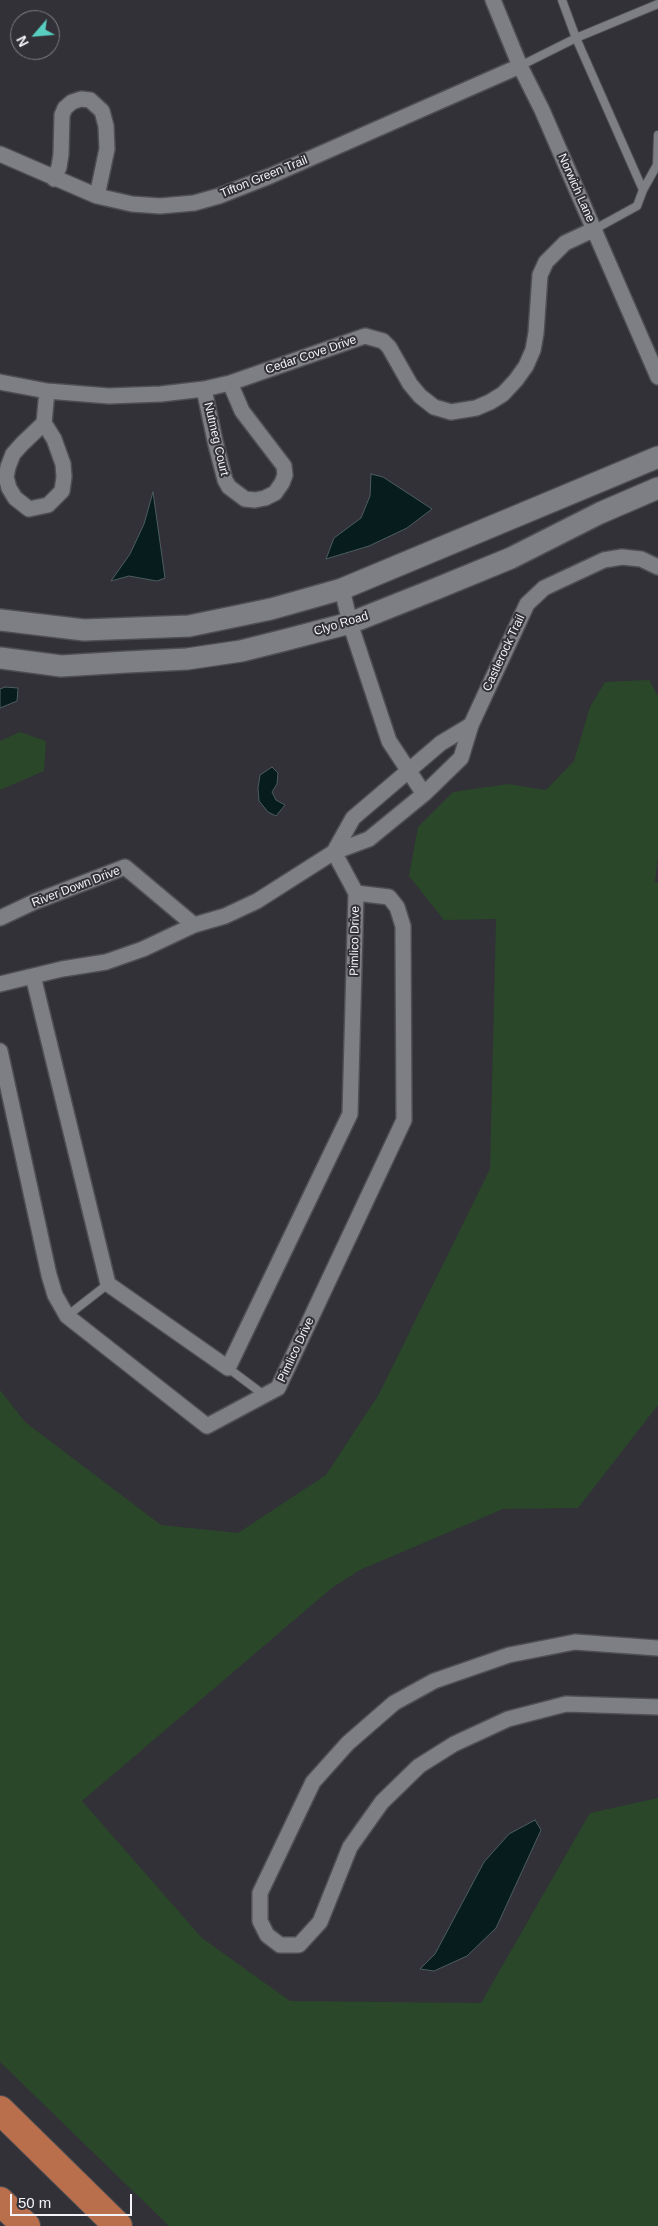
<!DOCTYPE html>
<html>
<head>
<meta charset="utf-8">
<style>
  body { margin:0 }
  #map { position:relative; width:658px; height:2226px; overflow:hidden; background:#323137; font-family:Arial,sans-serif }
  canvas { display:block }
  .north { position:absolute; left:10px; top:10px; width:50px; height:50px; box-sizing:border-box; background:#323137; border:1px solid #807f84; border-radius:50%; rotate:243deg; font-size:14px; font-weight:700; line-height:20px; text-align:center; color:#f4f4f8 }
  .north::after { content:''; display:block; margin:auto; width:18px; height:22px; background:#58cec0; clip-path:polygon(50% 0,100% 100%,50% 72%,0 100%) }
  .scale { position:absolute; left:10px; top:2194px; width:122px; height:22px; box-sizing:border-box; border:2px solid #f4f4f8; border-top:0; padding-left:6px; font-size:15px; line-height:18px; white-space:nowrap; color:#f4f4f8; -webkit-text-stroke:4px #323137; paint-order:stroke }
</style>
</head>
<body>
<div id="map">
<canvas width="658" height="2226"></canvas>
<div class="north">N</div>
<div class="scale">50 m</div>
</div>
<script>
const c = document.querySelector('canvas').getContext('2d');
c.lineJoin = 'round';
function paint(path, color) { c.fillStyle = color; c.fill(path, 'evenodd'); }
const shape = rows => new Path2D(rows.map(r => 'M' + r).join(''));
function trace(path, color, width, dash) { c.strokeStyle = color; c.lineWidth = width; c.lineCap = dash ? 'butt' : 'round'; c.setLineDash(dash || []); c.stroke(path); }
function label(font, color, halo, rows, align = 'center') {
  c.font = font + ' Arial,sans-serif'; c.lineWidth = 4; c.setLineDash([]); c.textBaseline = 'middle'; c.strokeStyle = halo; c.fillStyle = color; for (const [text, x, y, turn = 0] of rows) {
    c.save(); c.translate(x, y); c.rotate((+turn || 0) * Math.PI / 180); c.textAlign = isNaN(turn) ? turn : align; if (halo) c.strokeText(text, 0, 0); c.fillText(text, 0, 0); c.restore();
  }
}
paint(shape([
  [649,680,658,696,658,855,655,882,658,883,658,1405,578,1508,503,1509,360,1570,333,1587,82,1801,202,1938,290,2001,481,2003,590,1813,658,1798,658,2226,169,2226,0,2062,0,1390,25,1422,161,1525,238,1533,326,1475,379,1394,490,1169,496,919,444,920,409,876,418,827,453,792,508,784,546,790,574,761,590,707,605,682],
  [20,732,46,741,44,771,0,790,0,741]
]), '#2a472a');
const water = shape([
  [371,474,383,477,432,509,407,528,369,546,326,559,334,538,361,518,370,496,371,474],
  [153,492,165,578,157,581,129,576,111,581,130,554,144,524,153,492],
  [5,687,18,688,17,701,0,708,0,689,5,687],
  [272,767,278,773,277,784,272,792,276,800,285,805,276,816,268,812,259,801,258,788,260,775,272,767],
  [535,1820,541,1830,496,1928,467,1956,434,1971,420,1969,435,1954,484,1862,509,1834,535,1820]
]);
paint(water, '#061c1d');
trace(water, '#4d5d5f', 1);
const lane = shape([
  [562,0,576,38,643,190,637,206,595,229],
  [520,66,576,38,658,4],
  [643,190,657,165,658,135],
  [67,1316,108,1284],
  [228,1368,264,1395]
]);
const street = shape([
  [493,0,520,66,542,110,658,377],
  [0,154,97,196,132,204,160,206,194,203,219,196,270,176,520,66],
  [54,179,59,167,61,154,62,115,65,108,72,102,81,99,90,100,102,111,106,126,107,149,97,196],
  [0,382,47,391,109,396,161,394,204,389,230,383,365,336,383,341,389,347,410,384,420,396,434,407,451,412,476,408,490,402,503,394,516,380,526,366,533,350,536,333,540,275,546,262,565,243,595,229],
  [204,389,215,441,225,480,229,487,245,499,255,500,265,498,275,493,282,483,285,475,284,466,242,411,230,383],
  [44,423,54,439,63,464,64,477,62,491,48,505,29,509,15,498,9,488,6,477,8,467,13,454,22,444,44,423],
  [44,423,47,391],
  [342,589,350,623,389,741,424,794],
  [334,852,353,818,441,743,471,725],
  [0,918,34,902,125,867,194,925],
  [33,976,108,1284,228,1368,350,1114,356,893,334,852],
  [0,984,62,969,106,962,143,949,194,925,225,916,257,901,334,852,369,839,424,794,461,758,471,725,527,604,544,588,604,560,622,557,641,559,658,567],
  [0,1051,49,1275,55,1295,67,1316,207,1426,278,1388,404,1120,403,926,397,907,389,897,356,893],
  [658,1648,575,1642,509,1655,434,1681,394,1703,348,1743,313,1782,260,1893,260,1921,267,1935,280,1945,299,1945,320,1922,350,1847,382,1802,419,1766,454,1744,508,1719,566,1704,658,1707]
]);
const secondary = shape([
  [0,620,84,630,189,626,271,609,342,589,658,457],
  [0,658,61,666,127,662,187,659,241,651,285,640,350,623,433,590,511,558,600,513,658,488]
]);
const highway = shape([
  [0,2110,118,2226],
  [0,2201,26,2226]
]);
trace(lane, '#4e4e53', 10);
trace(street, '#4e4e53', 18);
trace(secondary, '#4e4e53', 24);
trace(highway, '#4e4e53', 30);
trace(lane, '#7e7e85', 8);
trace(street, '#7e7e85', 15);
trace(secondary, '#7e7e85', 21);
trace(highway, '#ba6f4c', 28);
label('12px', '#f4f4f8', '#323137', [
  ["Tifton Green Trail",264,177,-22],
  ["Norwich Lane",576,188,66],
  ["Cedar Cove Drive",311,355,-19],
  ["Nutmeg Court",216,439,77],
  ["Clyo Road",341,624,-17],
  ["Castlerock Trail",504,653,-65],
  ["River Down Drive",76,887,-21],
  ["Pimlico Drive",355,941,-89],
  ["Pimlico Drive",296,1350,-65]
]);
</script>
</body>
</html>
